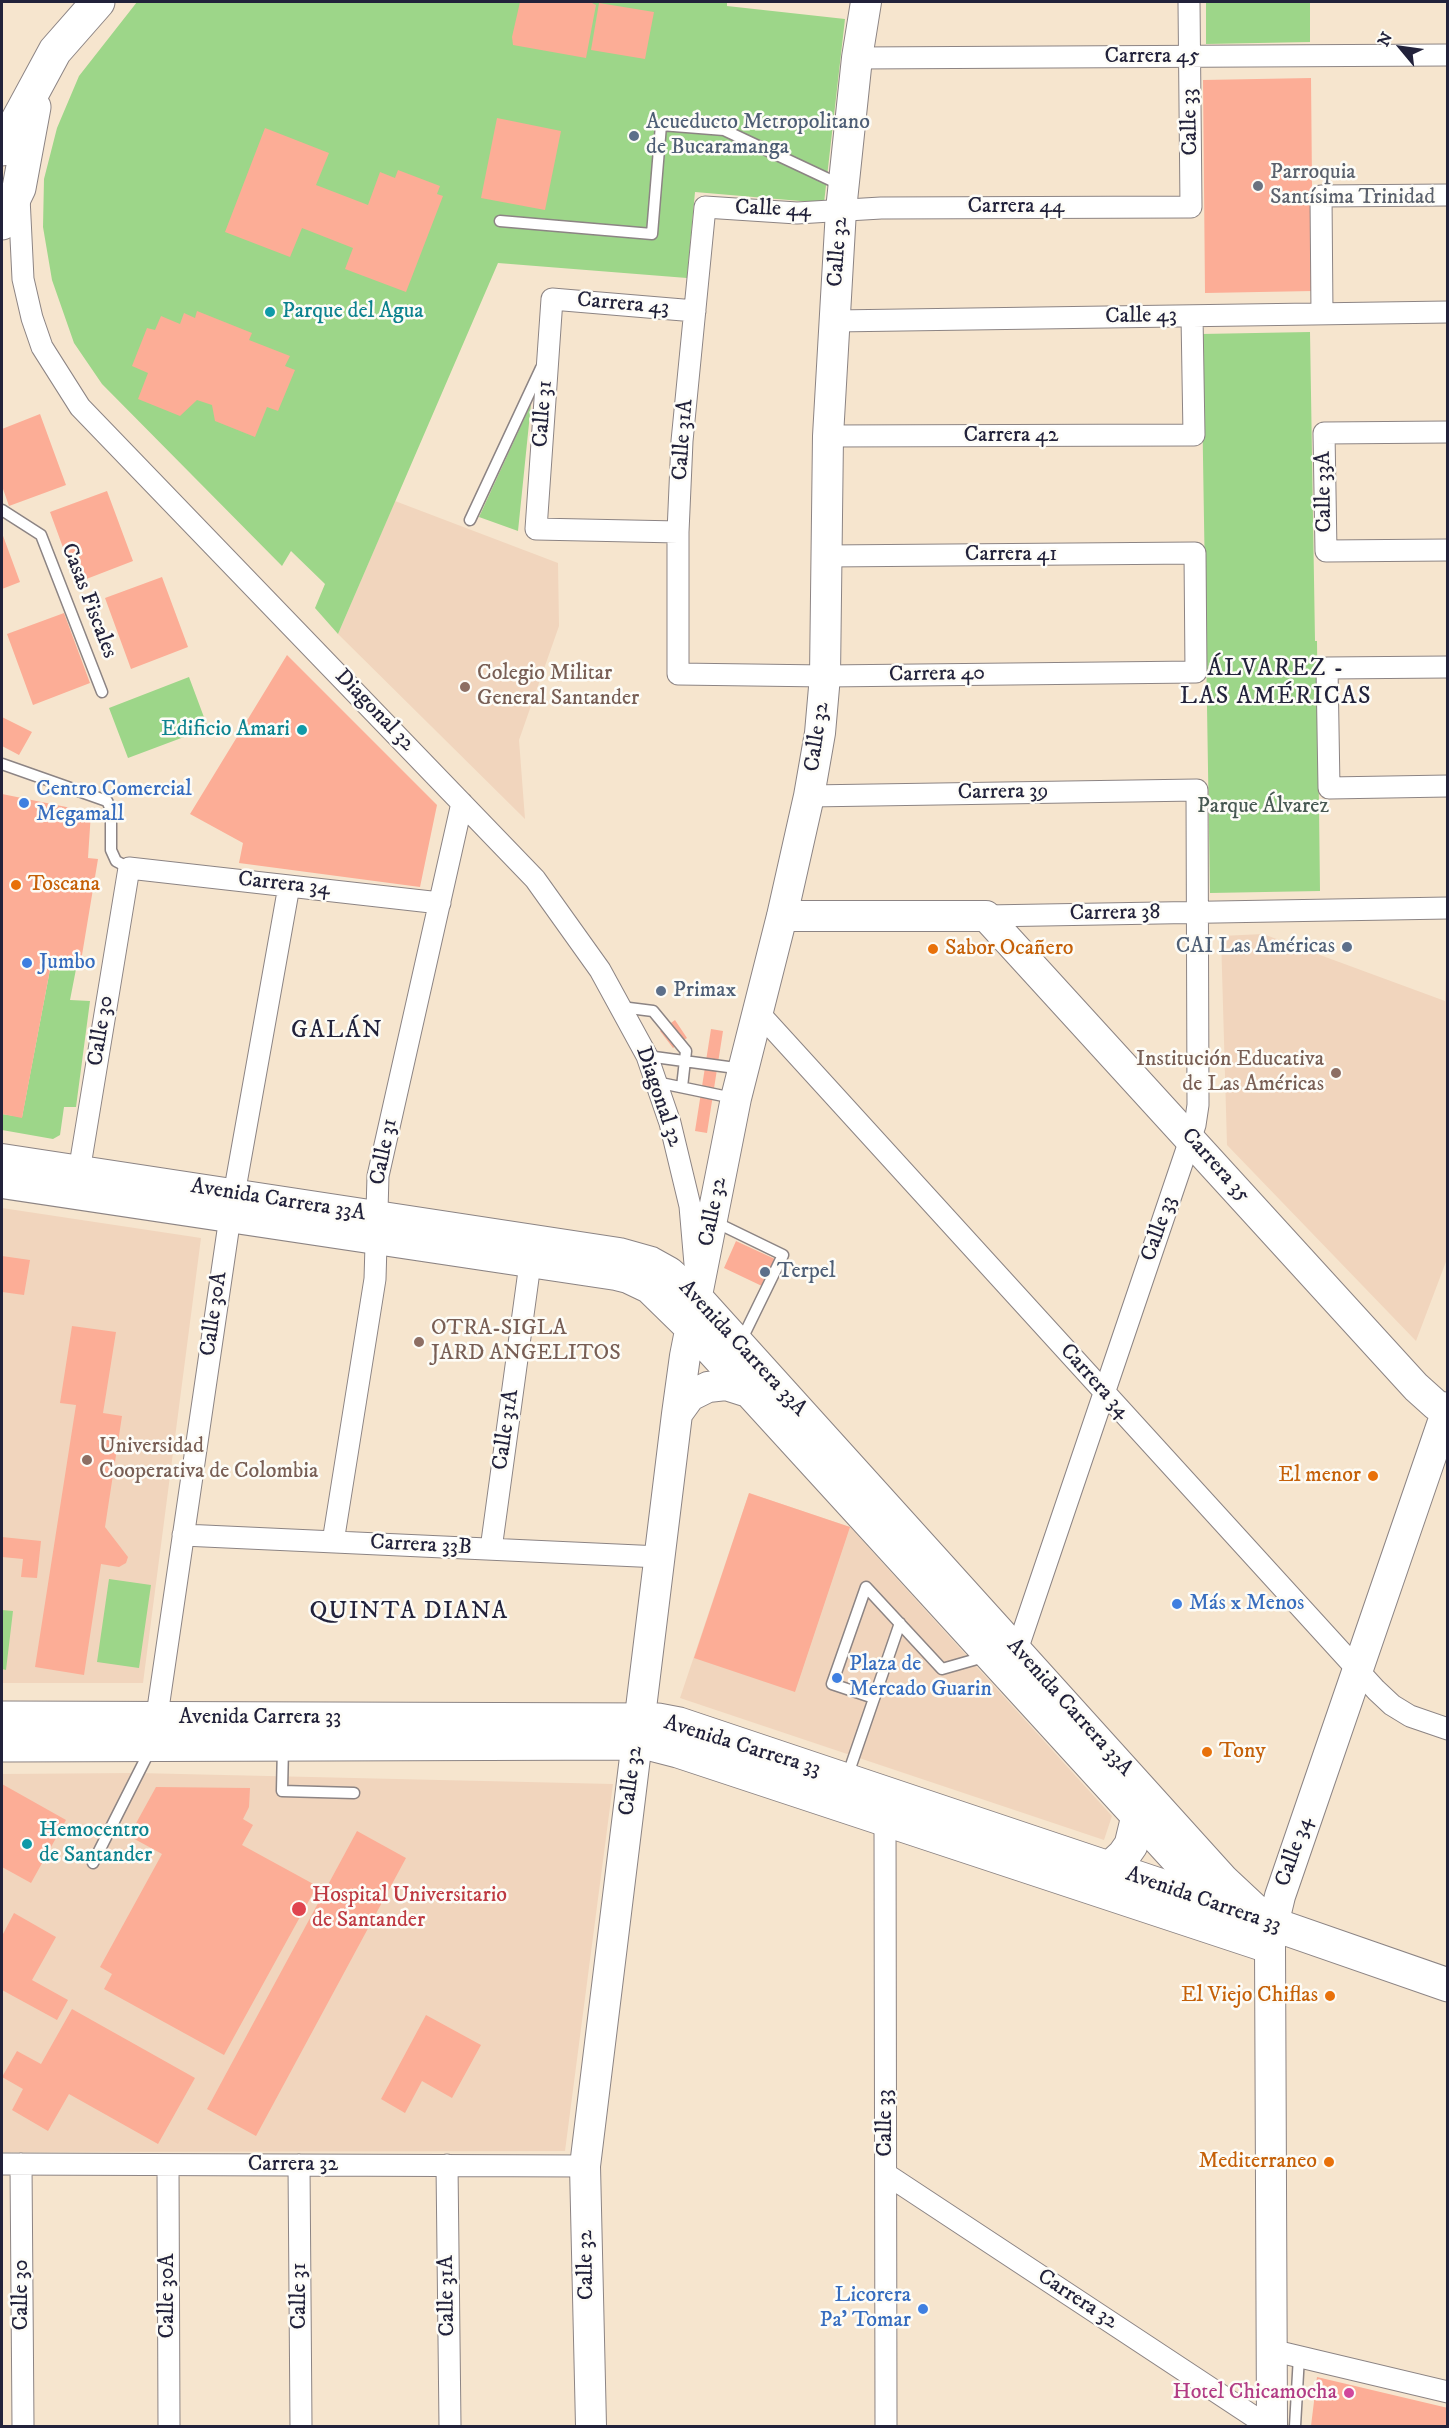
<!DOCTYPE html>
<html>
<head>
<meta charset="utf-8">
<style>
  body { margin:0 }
  #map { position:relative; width:1449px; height:2428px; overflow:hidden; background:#f6e5ce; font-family:"IM FELL DW Pica",serif }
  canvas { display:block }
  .frame { position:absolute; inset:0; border:3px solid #22223b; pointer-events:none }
  .north { position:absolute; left:1371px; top:18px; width:60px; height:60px; -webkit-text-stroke:4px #fdfcf7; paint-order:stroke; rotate:299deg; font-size:16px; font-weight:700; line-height:24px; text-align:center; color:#22223b }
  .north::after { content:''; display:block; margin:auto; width:21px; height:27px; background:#22223b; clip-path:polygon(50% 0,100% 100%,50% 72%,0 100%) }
</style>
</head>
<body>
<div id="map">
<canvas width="1449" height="2428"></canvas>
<div class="frame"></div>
<div class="north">N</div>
</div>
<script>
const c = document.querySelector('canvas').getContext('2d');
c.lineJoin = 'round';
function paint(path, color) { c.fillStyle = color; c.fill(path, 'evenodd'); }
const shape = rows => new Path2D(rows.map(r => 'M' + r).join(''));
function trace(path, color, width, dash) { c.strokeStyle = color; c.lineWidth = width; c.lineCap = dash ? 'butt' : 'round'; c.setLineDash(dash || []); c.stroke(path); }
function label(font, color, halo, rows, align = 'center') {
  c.font = font + ' "IM FELL DW Pica",serif'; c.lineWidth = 5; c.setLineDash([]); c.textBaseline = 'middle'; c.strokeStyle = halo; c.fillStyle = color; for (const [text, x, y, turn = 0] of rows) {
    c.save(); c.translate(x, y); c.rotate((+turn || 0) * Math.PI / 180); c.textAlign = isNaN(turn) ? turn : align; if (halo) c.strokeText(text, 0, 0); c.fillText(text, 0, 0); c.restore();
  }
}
paint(shape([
  [395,501,558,563,559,626,519,740,525,819,338,634],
  [1263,934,1445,1001,1447,943,1447,1259,1416,1341,1227,1145,1221,936],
  [2,1208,201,1238,143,1683,2,1683],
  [749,1493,850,1527,1112,1816,1104,1840,680,1698],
  [138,1773,613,1784,565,2151,2,2152,2,1774]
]), '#f1d5bd');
paint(shape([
  [137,2,727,2,727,6,845,19,824,203,695,192,687,278,498,263,338,634,315,608,325,584,291,551,282,566,102,384,74,343,52,280,43,227,44,179,57,128,79,76],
  [1206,2,1310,2,1310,42,1206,44],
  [1310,332,1315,641,1317,641,1320,891,1210,893,1201,334],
  [531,404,518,531,479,517],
  [189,677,208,728,128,758,109,708],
  [52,959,77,964,70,1000,90,1001,76,1107,64,1107,60,1135,53,1139,2,1130,2,1114,22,1117],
  [109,1579,151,1585,139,1668,97,1662],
  [2,1610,13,1611,6,1670,2,1669]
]), '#9dd689');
paint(shape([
  [520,2,590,2,596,5,586,58,513,45,512,37],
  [599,3,654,12,645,59,591,50],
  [1311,78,1313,291,1205,293,1203,80],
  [497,118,561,131,545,210,481,198],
  [265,128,329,153,316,185,368,205,380,172,395,178,398,170,440,186,437,194,443,196,406,292,345,269,353,248,302,228,290,257,225,232],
  [197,311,252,333,249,340,290,356,285,366,295,370,278,411,267,407,255,437,215,421,212,405,197,400,180,416,138,399,148,373,132,366,147,328,155,330,161,316,180,324,184,313,195,318],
  [40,414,66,485,9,506,2,486,2,429],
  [107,491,133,561,76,583,50,512],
  [2,533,20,582,2,589],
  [162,577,188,647,131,669,105,598],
  [64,613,90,683,33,705,7,634],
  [287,655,437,805,420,887,239,863,243,843,190,814],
  [2,717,32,732,19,755,2,746],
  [2,794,91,812,88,858,98,859,80,967,52,959,22,1118,2,1114],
  [675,1020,687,1038,673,1048,660,1031],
  [711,1029,723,1031,707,1133,695,1131],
  [736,1241,777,1260,764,1287,724,1268],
  [2,1256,30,1260,24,1295,2,1292],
  [72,1326,116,1332,103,1413,122,1416,105,1527,128,1557,126,1563,119,1567,101,1564,84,1675,35,1667,76,1405,60,1403],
  [749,1493,850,1527,795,1692,694,1658],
  [2,1537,41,1541,37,1578,21,1577,23,1559,2,1557],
  [2,1784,66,1820,31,1883,2,1867],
  [156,1787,250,1788,249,1807,243,1819,253,1825,242,1845,317,1886,224,2055,104,1989,112,1974,100,1967,162,1854,129,1836],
  [357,1831,406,1858,256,2136,207,2109],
  [14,1913,56,1937,32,1980,68,2000,57,2020,2,1990,2,1936],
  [72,2009,195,2078,158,2144,69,2094,48,2131,12,2110,23,2089,2,2077,17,2051,41,2064],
  [426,2015,481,2045,452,2098,422,2081,405,2113,381,2099],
  [1317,2377,1448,2408,1448,2426,1311,2426]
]), '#fcad96');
const lane = shape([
  [500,221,652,234,661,125,724,130,841,185],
  [2,510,41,535,102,692],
  [470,520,541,368],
  [2,764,107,801,111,809,111,850,116,861,129,868],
  [621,1007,653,1011,686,1051,682,1087],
  [647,1056,743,1069],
  [656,1082,733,1098],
  [713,1221,783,1255,741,1341],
  [874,1698,832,1684,866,1587,942,1669,984,1657],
  [283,1746,282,1791,354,1793],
  [847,1777,900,1623],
  [93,1863,150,1750],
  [1295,2426,1299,2356]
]);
const street = shape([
  [857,58,1448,55],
  [19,197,23,279,32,318,42,347,80,407,535,879,600,970,647,1056,670,1123,690,1206,695,1264],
  [1322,314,1321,196,1448,195],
  [835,321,1448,312],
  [1448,432,1324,433,1326,551,1448,550],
  [828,436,1194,435,1192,316],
  [678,532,536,529,552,299,695,311],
  [827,556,1195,553,1196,672,825,676,678,674,678,532,682,441,705,207,797,213,881,208,1191,207,1189,2],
  [1448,667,1327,668,1329,788,1448,786],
  [809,796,1197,790,1198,1105,1195,1125,1017,1650],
  [986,916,1448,908],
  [758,1012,1376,1690,1392,1705,1410,1716,1448,1729],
  [77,1184,129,868,440,903],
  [183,1535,660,1557],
  [333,1542,375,1279,378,1176,462,803],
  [491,1549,532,1249],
  [155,1729,230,1217,289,886],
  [885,1820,886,2426],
  [2,2164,585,2166],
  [21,2164,23,2426],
  [168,2165,169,2426],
  [299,2165,301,2426],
  [447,2165,450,2426],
  [886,2174,1268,2426],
  [1271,2350,1448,2392]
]);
const secondary = shape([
  [782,916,986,916,1416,1387,1436,1405,1448,1411],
  [2,1159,619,1253,651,1262,669,1272,697,1297,1224,1880,1270,1923],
  [2,1183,616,1275,628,1278,649,1288,691,1329,1220,1908],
  [677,1414,690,1396,708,1387,726,1385,748,1392],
  [591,2426,585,2166,677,1414,685,1356,736,1098,782,916,809,796,820,733,825,676,828,436,841,210,857,58,866,2],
  [1272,2426,1270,1946,1273,1925,1280,1896,1448,1407]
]);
const primary = shape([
  [2,1718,658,1720,679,1724,1192,1896,1448,1985],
  [2,1745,647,1743,678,1751,1262,1944],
  [1110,1868,1124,1855,1131,1845,1138,1816]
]);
const highway = shape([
  [2,149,55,51,98,2],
  [2,223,19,188,34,107]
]);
trace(lane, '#8c8484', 13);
trace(street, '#8c8484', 23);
trace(secondary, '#8c8484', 32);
trace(primary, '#8c8484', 35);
trace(highway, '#8c8484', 35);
trace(lane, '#fff', 10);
trace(street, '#fff', 21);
trace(secondary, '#fff', 30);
trace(primary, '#fff', 33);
trace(highway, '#fff', 33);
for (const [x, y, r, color] of [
  [634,136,6,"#5c6f8a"],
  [1258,186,6,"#6b7280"],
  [270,312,6,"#0f9aa8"],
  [465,687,6,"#8d6e63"],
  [302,730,6,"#0f9aa8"],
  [24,803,6,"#3f7fe0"],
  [16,885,6,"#e8710a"],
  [1347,947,6,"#5c6f8a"],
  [933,949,6,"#e8710a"],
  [27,963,6,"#3f7fe0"],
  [661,991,6,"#5c6f8a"],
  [1336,1073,6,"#8d6e63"],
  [765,1272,6,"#5c6f8a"],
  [419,1342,6,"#8d6e63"],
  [87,1460,6,"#8d6e63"],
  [1373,1476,6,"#e8710a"],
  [1177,1604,6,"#3f7fe0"],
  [837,1678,6,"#3f7fe0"],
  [1207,1752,6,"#e8710a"],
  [27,1844,6,"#0f9aa8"],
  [299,1909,8,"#e0444e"],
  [1330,1996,6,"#e8710a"],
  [1329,2162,6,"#e8710a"],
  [923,2309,6,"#3f7fe0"],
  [1349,2393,6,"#d1479c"]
]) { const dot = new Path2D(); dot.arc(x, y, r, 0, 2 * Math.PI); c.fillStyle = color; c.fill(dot); trace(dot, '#fdfcf7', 2); }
label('22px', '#22223b', '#fdfcf7', [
  ["Carrera 45",1152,57],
  ["Calle 33",1191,122,-91],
  ["Carrera 44",1016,207],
  ["Calle 44",773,210,2],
  ["Calle 32",839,252,-86],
  ["Carrera 43",623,305,5],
  ["Calle 43",1141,317,-1],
  ["Calle 31",544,414,-86],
  ["Carrera 42",1011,436],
  ["Calle 31A",684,440,-86],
  ["Calle 33A",1325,492,-91],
  ["Carrera 41",1011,555],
  ["Casas Fiscales",88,601,69],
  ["Carrera 40",937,675,-1],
  ["Diagonal 32",374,711,46],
  ["Calle 32",818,737,-82],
  ["Carrera 39",1003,793,-1],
  ["Carrera 34",284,885,6],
  ["Carrera 38",1115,914,-1],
  ["Calle 30",102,1031,-81],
  ["Diagonal 32",658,1097,71],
  ["Calle 31",385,1152,-79],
  ["Carrera 35",1215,1166,48],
  ["Avenida Carrera 33A",278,1201,9],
  ["Calle 32",714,1212,-79],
  ["Calle 33",1160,1229,-71],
  ["Calle 30A",215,1314,-82],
  ["Avenida Carrera 33A",742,1349,47],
  ["Carrera 34",1094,1382,48],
  ["Calle 31A",507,1430,-82],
  ["Carrera 33B",421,1546,3],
  ["Avenida Carrera 33A",1069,1708,48],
  ["Avenida Carrera 33",260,1718],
  ["Avenida Carrera 33",742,1747,17],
  ["Calle 32",632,1781,-83],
  ["Calle 34",1295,1852,-71],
  ["Avenida Carrera 33",1203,1901,19],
  ["Calle 33",886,2123,-90],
  ["Carrera 32",293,2165],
  ["Calle 32",587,2265,-91],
  ["Calle 30",22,2295,-90],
  ["Calle 30A",168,2296,-90],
  ["Calle 31",300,2296,-90],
  ["Calle 31A",448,2296,-91],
  ["Carrera 32",1077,2300,33]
]);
label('22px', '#4e5e75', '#fdfcf7', [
  ["Acueducto Metropolitano",646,123],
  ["de Bucaramanga",646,148],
  ["CAI Las Américas",1335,947,"right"],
  ["Primax",673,991],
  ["Terpel",777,1272]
], 'left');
label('22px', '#5b616d', '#fdfcf7', [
  ["Parroquia",1270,173],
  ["Santísima Trinidad",1270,198]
], 'left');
label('22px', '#0d838f', '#fdfcf7', [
  ["Parque del Agua",282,312],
  ["Edificio Amari",290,730,"right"],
  ["Hemocentro",39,1831],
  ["de Santander",39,1856]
], 'left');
label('22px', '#785e54', '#fdfcf7', [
  ["Colegio Militar",477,674],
  ["General Santander",477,699],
  ["Institución Educativa",1324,1060,"right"],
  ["de Las Américas",1324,1085,"right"],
  ["OTRA-SIGLA",431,1329],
  ["JARD ANGELITOS",431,1354],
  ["Universidad",99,1447],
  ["Cooperativa de Colombia",99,1472]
], 'left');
label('22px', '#366cbe', '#fdfcf7', [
  ["Centro Comercial",36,790],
  ["Megamall",36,815],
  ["Jumbo",39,963],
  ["Más x Menos",1189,1604],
  ["Plaza de",849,1665],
  ["Mercado Guarin",849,1690],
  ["Licorera",911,2296,"right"],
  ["Pa' Tomar",911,2321,"right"]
], 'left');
label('22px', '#475852', '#fdfcf7', [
  ["Parque Álvarez",1263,807]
]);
label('22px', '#c56008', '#fdfcf7', [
  ["Toscana",28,885],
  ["Sabor Ocañero",945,949],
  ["El menor",1361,1476,"right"],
  ["Tony",1219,1752],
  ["El Viejo Chiflas",1318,1996,"right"],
  ["Mediterraneo",1317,2162,"right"]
], 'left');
label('22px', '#be3a42', '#fdfcf7', [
  ["Hospital Universitario",312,1896],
  ["de Santander",312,1921]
], 'left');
label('22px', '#b23c85', '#fdfcf7', [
  ["Hotel Chicamocha",1337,2393]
], 'right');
c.letterSpacing = '1.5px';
label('24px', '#22223b', '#fdfcf7', [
  ["ÁLVAREZ -",1276,670],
  ["LAS AMÉRICAS",1276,698],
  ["GALÁN",337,1032],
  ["QUINTA DIANA",409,1613]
]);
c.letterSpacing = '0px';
</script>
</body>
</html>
